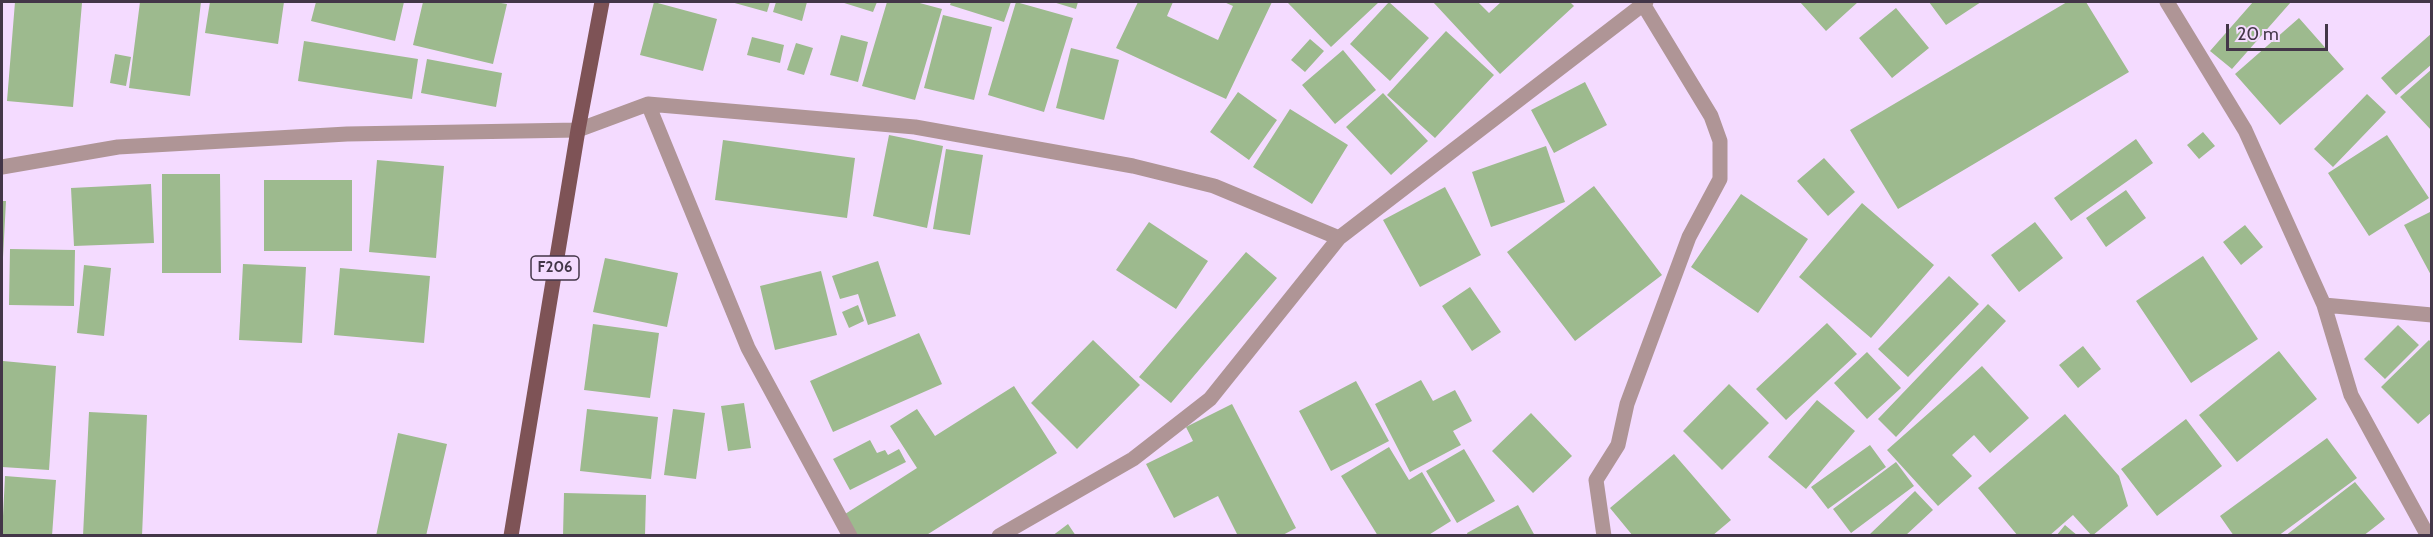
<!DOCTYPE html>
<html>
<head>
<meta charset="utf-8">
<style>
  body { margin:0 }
  #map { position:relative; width:2433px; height:537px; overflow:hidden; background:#f4dbff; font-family:Cabin,sans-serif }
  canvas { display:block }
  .frame { position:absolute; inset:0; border:3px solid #433648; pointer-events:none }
  .scale { position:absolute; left:2226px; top:24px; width:102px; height:27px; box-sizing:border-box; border:3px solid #433648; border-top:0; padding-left:8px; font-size:18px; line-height:21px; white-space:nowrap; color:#433648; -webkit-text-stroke:4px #f4dbff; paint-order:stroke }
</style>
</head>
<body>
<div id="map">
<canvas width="2433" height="537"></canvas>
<div class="frame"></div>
<div class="scale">20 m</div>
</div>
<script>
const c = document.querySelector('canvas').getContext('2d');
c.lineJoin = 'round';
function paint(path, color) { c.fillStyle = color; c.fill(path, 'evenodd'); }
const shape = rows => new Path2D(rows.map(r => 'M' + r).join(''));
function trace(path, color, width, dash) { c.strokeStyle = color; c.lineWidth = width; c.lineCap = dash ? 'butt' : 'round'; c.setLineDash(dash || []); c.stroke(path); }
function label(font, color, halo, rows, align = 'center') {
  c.font = font + ' Cabin,sans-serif'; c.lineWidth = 5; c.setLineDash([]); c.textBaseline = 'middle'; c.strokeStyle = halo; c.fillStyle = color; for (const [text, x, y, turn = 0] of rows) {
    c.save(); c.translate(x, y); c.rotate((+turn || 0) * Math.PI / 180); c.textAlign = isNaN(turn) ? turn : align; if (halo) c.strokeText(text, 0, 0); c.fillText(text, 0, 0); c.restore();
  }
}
paint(shape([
  [15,2,82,3,73,107,7,101],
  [140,2,201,2,190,96,129,88],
  [210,2,284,2,278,44,205,33],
  [316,2,404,2,395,41,311,21],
  [423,2,495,2,507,4,493,64,413,45],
  [654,2,717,19,703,71,640,55],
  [731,2,770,2,767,12],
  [776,2,807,2,802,21,773,12],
  [841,2,877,2,873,12],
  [887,2,916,2,942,9,915,100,862,86],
  [951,2,1011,2,1004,22,950,5],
  [1016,2,1073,18,1044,112,988,95],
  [1053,2,1078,2,1076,9],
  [1138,2,1173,2,1167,16,1218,40,1233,6,1224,2,1272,2,1226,99,1116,48],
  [1290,2,1379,2,1331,47,1288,3],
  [1389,2,1429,38,1390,81,1350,44],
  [1433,2,1478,2,1489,13,1501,2,1570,2,1574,6,1500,74],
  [1800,2,1858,2,1826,31],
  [1929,2,1981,2,1946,25],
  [2067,2,2086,2,2129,72,1898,209,1850,130],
  [2253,2,2291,2,2232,69,2210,51],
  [1896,8,1929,48,1892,78,1859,38],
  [943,15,992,27,974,100,924,88],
  [2299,18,2344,69,2280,125,2235,74],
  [1446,31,1494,75,1435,138,1387,95],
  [2432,33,2432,64,2396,95,2381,78],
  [841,35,868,42,858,82,830,75],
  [752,37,784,45,780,63,747,55],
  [1310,39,1324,51,1305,72,1291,60],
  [304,41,418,59,412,99,298,81],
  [796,43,813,48,804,75,787,70],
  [1071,48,1119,60,1104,120,1056,108],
  [1343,50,1376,90,1335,124,1302,85],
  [115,54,131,57,126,86,110,83],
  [427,59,502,73,496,107,421,93],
  [2432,69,2432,131,2400,97],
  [1585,82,1607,125,1554,153,1531,110],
  [1238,92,1277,120,1249,160,1210,132],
  [1383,93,1428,141,1391,175,1346,127],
  [2367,94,2386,112,2333,167,2314,149],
  [1290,109,1348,145,1312,204,1253,167],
  [2203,132,2215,146,2199,159,2187,145],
  [889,135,943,146,927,228,873,216],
  [2387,135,2429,198,2369,236,2328,173],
  [2136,139,2153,163,2071,221,2054,198],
  [723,140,855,158,847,218,715,200],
  [1546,146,1565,202,1491,227,1472,172],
  [946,149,983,155,970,235,933,229],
  [1824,158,1855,192,1828,216,1797,181],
  [377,160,444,166,436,258,369,252],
  [162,174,220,174,221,273,162,273],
  [264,180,352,180,352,251,264,251],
  [151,184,154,243,74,246,71,188],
  [1594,186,1662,275,1575,341,1507,252],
  [1445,187,1481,255,1420,287,1383,220],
  [2126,190,2146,218,2106,247,2086,218],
  [1741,194,1808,239,1758,313,1691,267],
  [2,201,6,201,3,257,2,257],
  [1862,203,1934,265,1871,338,1799,277],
  [2432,211,2432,277,2404,225],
  [1149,222,1208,261,1176,309,1116,270],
  [2035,222,2063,258,2019,292,1991,255],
  [2245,225,2263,247,2241,265,2223,242],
  [10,249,75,250,74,306,9,305],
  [1246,252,1277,278,1171,403,1139,377],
  [2203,256,2258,339,2191,383,2136,301],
  [605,258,678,273,667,327,593,312],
  [878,261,896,316,868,325,858,294,840,299,832,276],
  [243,264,306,267,302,343,239,340],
  [84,265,111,268,104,336,77,333],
  [340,268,430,276,424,343,334,335],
  [821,271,837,335,775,350,760,286],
  [1949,276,1979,304,1908,377,1878,349],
  [1470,287,1501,332,1472,351,1442,306],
  [1988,304,2006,321,1896,437,1878,419],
  [858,305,864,321,849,328,842,312],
  [1827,323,1857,354,1786,420,1756,389],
  [593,324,659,333,650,398,584,390],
  [2398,325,2419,345,2385,379,2364,359],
  [919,333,942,384,833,432,810,381],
  [1093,340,1140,385,1077,449,1031,403],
  [2429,340,2432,343,2432,412,2418,424,2381,387],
  [2083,346,2101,369,2078,388,2059,365],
  [2279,351,2317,399,2237,462,2199,415],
  [1867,352,1901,388,1867,419,1834,383],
  [3,361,56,366,49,470,2,467],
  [1982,366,2029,418,1990,453,1974,435,1952,455,1972,476,1938,506,1887,450],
  [1421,380,1433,401,1455,390,1472,421,1453,431,1461,445,1410,472,1375,404],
  [1356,381,1389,441,1331,471,1299,411],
  [1729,384,1769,423,1722,470,1683,431],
  [1014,386,1057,453,925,536,854,536,842,516,917,468,890,426,917,409,935,436],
  [1817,400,1855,431,1806,489,1768,457],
  [744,403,751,448,728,451,721,406],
  [1232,404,1296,528,1281,536,1238,536,1218,496,1174,518,1146,464,1193,441,1186,427],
  [587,409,658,417,651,479,580,471],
  [673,409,705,413,696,479,664,475],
  [89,412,147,415,142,536,83,536],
  [1531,413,1572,456,1533,493,1492,451],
  [2065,414,2119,476,2128,506,2092,536,2073,515,2049,536,2018,536,1978,488],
  [2186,419,2222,466,2157,516,2121,469],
  [398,433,447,444,426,536,376,536],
  [2327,438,2357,478,2278,536,2234,536,2220,516],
  [870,440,877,453,885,450,888,455,899,449,906,462,850,490,833,459],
  [1870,445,1886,467,1828,509,1811,487],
  [1389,447,1409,480,1422,472,1451,521,1427,536,1378,536,1341,476],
  [1464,449,1495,501,1457,523,1426,471],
  [1674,454,1731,520,1712,536,1633,536,1610,508],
  [1896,462,1914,486,1851,533,1833,509],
  [5,476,56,480,52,536,2,536],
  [2355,482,2385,519,2363,536,2285,536],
  [1915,491,1933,510,1905,536,1870,534],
  [564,493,646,495,645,536,563,536],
  [1518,505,1535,536,1468,536,1467,533],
  [1068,524,1076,536,1052,536],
  [2065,525,2078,536,2056,536]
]), '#9dba8e');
trace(shape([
  [2167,2,2245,130,2324,305,2351,395,2428,536],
  [648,104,748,348,850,536],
  [2,167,118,147,347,134,578,130,648,104,915,127,1133,166,1214,186,1339,238],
  [2324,305,2432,315],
  [999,536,1133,459,1210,399,1339,238,1646,2],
  [1604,536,1596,480,1618,445,1627,404,1689,237,1720,179,1720,141,1711,116,1643,4]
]), '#af9596', 15);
trace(shape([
  [511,536,578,130,602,2]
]), '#7e5356', 15);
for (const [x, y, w] of [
  [555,268,48]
]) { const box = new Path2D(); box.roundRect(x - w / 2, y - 12, w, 24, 4.5); c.fillStyle = '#f4dbff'; c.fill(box); trace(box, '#433648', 1.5); }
label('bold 15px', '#433648', null, [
  ["F206",555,268]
]);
</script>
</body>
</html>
